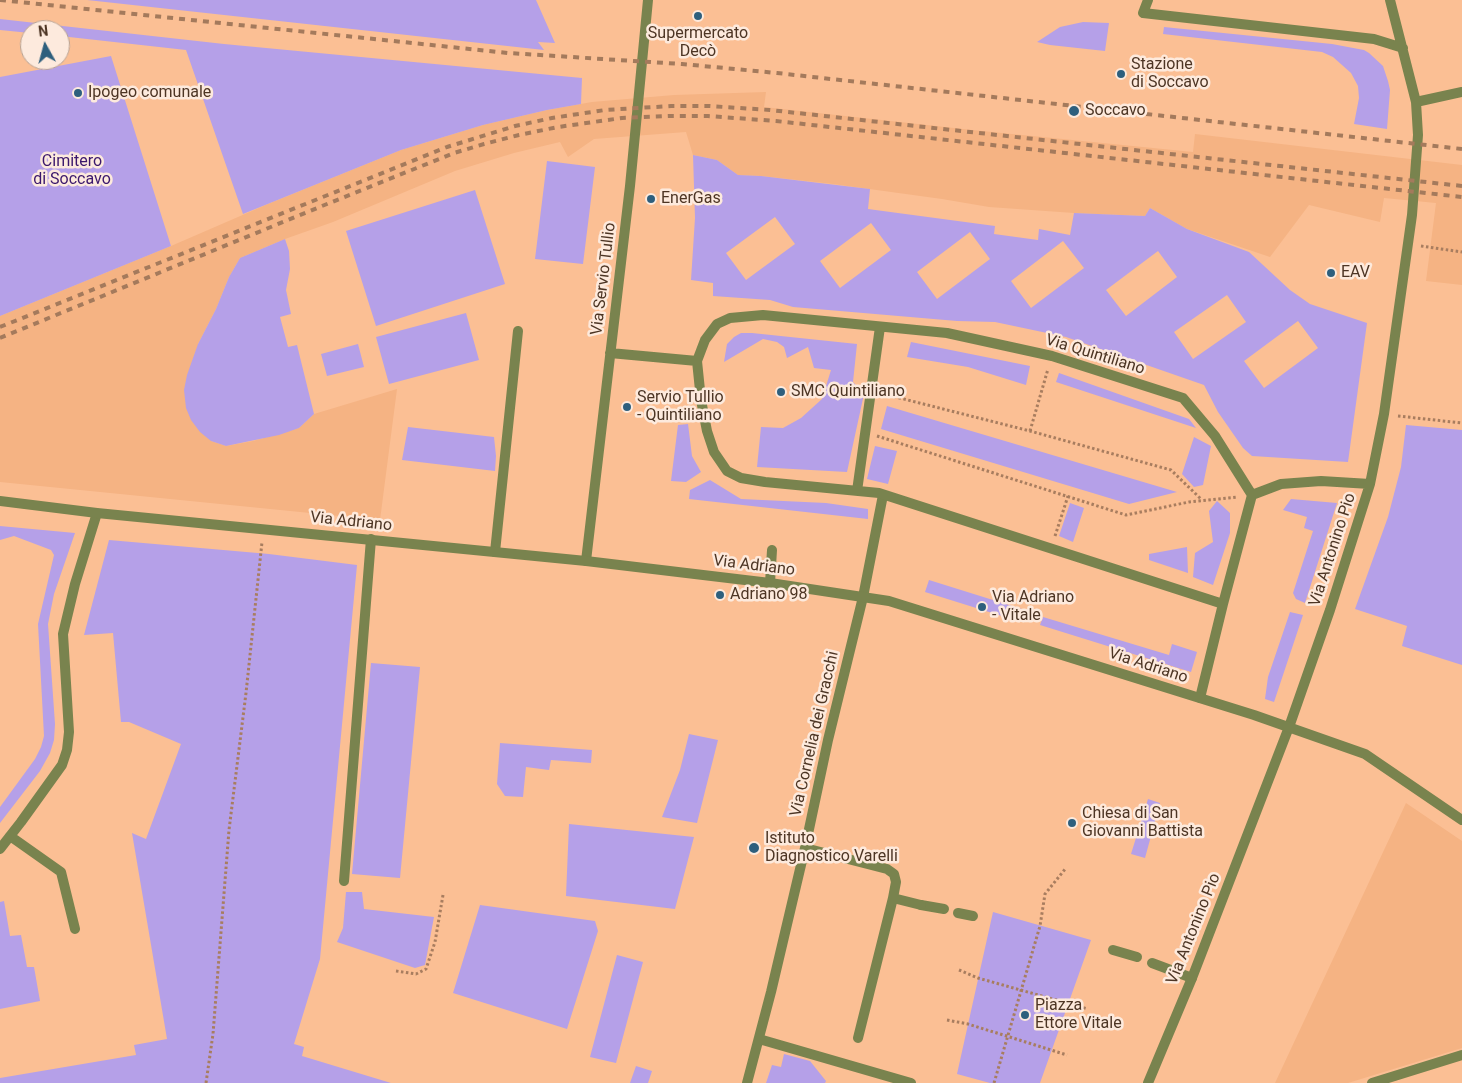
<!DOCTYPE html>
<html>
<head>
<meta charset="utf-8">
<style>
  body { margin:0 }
  #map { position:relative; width:1462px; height:1083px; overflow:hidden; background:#fbbf94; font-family:Roboto,sans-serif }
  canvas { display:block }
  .north { position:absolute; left:20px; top:20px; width:50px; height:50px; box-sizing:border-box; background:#fdeadd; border:1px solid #b7a293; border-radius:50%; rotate:353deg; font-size:14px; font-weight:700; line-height:20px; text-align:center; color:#4d3524 }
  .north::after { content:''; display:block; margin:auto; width:18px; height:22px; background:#2e5f7d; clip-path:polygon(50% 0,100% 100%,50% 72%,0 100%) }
</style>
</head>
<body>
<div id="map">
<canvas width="1462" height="1083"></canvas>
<div class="north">N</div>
</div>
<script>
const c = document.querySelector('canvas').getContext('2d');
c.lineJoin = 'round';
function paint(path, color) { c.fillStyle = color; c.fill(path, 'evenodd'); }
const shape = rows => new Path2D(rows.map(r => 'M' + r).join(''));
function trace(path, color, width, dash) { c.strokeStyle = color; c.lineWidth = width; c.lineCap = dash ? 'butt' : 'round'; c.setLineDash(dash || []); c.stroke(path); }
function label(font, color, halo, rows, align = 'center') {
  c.font = font + ' Roboto,sans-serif'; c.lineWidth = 5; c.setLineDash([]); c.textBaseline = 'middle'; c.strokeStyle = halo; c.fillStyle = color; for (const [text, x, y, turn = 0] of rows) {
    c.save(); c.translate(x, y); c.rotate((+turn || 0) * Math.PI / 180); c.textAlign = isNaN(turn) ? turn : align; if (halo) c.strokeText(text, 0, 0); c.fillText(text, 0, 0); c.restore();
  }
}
paint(shape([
  [766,92,764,107,972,130,1193,152,1195,134,1462,165,1462,285,1426,281,1436,203,1384,198,1380,222,1309,205,1270,257,1187,229,1150,208,1145,216,1074,213,989,207,942,199,833,184,761,176,738,175,717,160,693,155,686,132,594,139,568,157,560,142,514,153,455,171,333,222,285,239,240,258,229,277,216,309,198,344,211,441,226,446,253,441,299,428,314,414,397,389,380,520,0,482,0,316,171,246,268,204,401,150,483,125,547,110,592,102,674,95],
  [1406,803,1462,841,1462,1048,1348,1083,1275,1083]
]), '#f5b383');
paint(shape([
  [87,0,536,0,555,43,538,42,544,50],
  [0,19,224,44,582,78,581,104,547,110,483,125,401,150,243,214,186,50,60,36,60,30,30,30,30,33,0,30],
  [1083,22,1109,23,1105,51,1050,45,1037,42,1060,27],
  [1164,27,1332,44,1364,50,1369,53,1383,66,1388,81,1390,90,1387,129,1354,124,1359,98,1358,86,1351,73,1333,57,1322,52,1163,34],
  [111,56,171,246,0,316,0,77],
  [693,155,717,160,738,175,761,176,870,189,868,209,995,226,994,234,1038,240,1039,229,1070,235,1074,213,1145,216,1150,208,1187,229,1249,252,1290,290,1310,304,1367,323,1348,462,1252,456,1243,448,1218,412,1204,385,1066,337,995,322,957,321,793,307,770,300,713,296,713,283,691,280,695,218],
  [775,217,795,244,746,280,726,253],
  [871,223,891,250,840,288,820,261],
  [970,232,990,259,937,299,917,272],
  [1063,241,1084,268,1031,308,1011,281],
  [1158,251,1177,277,1126,316,1106,290],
  [1227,295,1246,322,1193,359,1174,332],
  [1298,321,1318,348,1264,388,1244,361],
  [547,161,595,167,583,264,535,259],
  [475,190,505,284,376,326,346,231],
  [285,239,289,251,290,269,286,290,291,314,280,317,288,347,297,345,314,414,299,428,279,435,226,446,211,441,200,432,191,420,186,408,184,390,187,375,198,344,216,309,229,277,240,258],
  [466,313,479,360,389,384,376,337],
  [741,333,752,333,857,344,853,382,864,394,847,472,757,467,761,427,783,428,801,418,822,399,831,370,814,368,808,347,787,358,784,347,777,342,763,339,724,362,727,344,734,337],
  [911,342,1030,366,1026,385,968,367,907,357],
  [358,344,364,367,327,376,321,354],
  [1059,373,1189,419,1196,428,1056,382],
  [887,406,1177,492,1129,504,881,429],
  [688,424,692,456,701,472,686,482,671,481,678,425],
  [1406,425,1462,430,1462,665,1402,646,1407,626,1355,609,1388,517,1401,467],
  [408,427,494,437,496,456,495,471,402,460],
  [1194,437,1211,446,1203,485,1194,487,1182,474],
  [875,446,897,451,888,484,867,479],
  [710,480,741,499,826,503,868,509,868,519,689,499,690,490],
  [1291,499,1337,503,1305,603,1296,599,1293,593,1313,531,1304,528,1307,517,1283,510],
  [1217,501,1230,513,1230,533,1213,585,1193,577,1195,553,1213,542,1209,511],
  [1070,503,1084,508,1073,542,1059,536],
  [0,526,75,533,54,594,48,624,55,724,54,740,50,753,40,771,0,823,0,807,35,759,41,747,44,736,38,624,54,555,51,550,14,536,0,540],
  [109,540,269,554,357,565,320,959,294,1044,304,1047,302,1056,391,1083,0,1083,0,1078,136,1055,134,1045,167,1039,132,833,146,839,181,744,129,722,121,722,113,633,84,635],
  [1187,547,1188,573,1149,560,1149,554],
  [929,580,1025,610,1021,622,925,592],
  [1290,612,1303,615,1274,702,1265,699,1268,677],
  [1043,617,1169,655,1172,644,1197,652,1191,672,1040,625],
  [371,663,420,667,400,878,352,874],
  [689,734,718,740,697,823,662,817,680,770],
  [500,743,592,750,591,763,551,760,549,770,526,767,523,797,505,796,497,784],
  [1148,799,1160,803,1145,858,1131,854],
  [569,824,694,837,675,909,566,896],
  [346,892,362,892,364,909,434,917,425,965,415,968,337,942,343,928],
  [4,901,10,936,21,935,27,967,34,967,40,1001,0,1009,0,902],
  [480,905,595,921,598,931,567,1029,453,993],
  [993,912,1091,940,1040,1083,990,1083,957,1074],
  [617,955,643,962,616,1063,590,1057],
  [784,1054,810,1061,826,1081,825,1083,766,1083,772,1065,781,1067],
  [636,1066,652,1071,648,1083,630,1083]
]), '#b5a0e8');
trace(shape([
  [1421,246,1462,252],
  [884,394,1030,431,1171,470,1202,500],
  [1398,416,1462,423],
  [1030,431,1048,369],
  [877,436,1126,515,1189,502,1237,497],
  [1055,536,1068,496],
  [959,970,978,978,1088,1009],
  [396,971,416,974,426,969,435,942,443,895],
  [947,1020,968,1024,1067,1055],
  [206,1083,213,1034,229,830,246,693,262,542],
  [994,1083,1040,926,1045,894,1066,868]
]), '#a87d5f', 3, [2.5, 2.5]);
trace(shape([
  [495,552,518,331],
  [770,583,772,550],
  [10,836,61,872,75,929],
  [0,849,21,822,62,765,67,750,69,732,63,634,75,584,97,513],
  [344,881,371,539],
  [1372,1083,1462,1055]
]), '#79834e', 10);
trace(shape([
  [863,597,883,495],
  [921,905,944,909],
  [958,913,973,916],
  [1113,950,1137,957],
  [1152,963,1192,978]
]), '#79834e', 10);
trace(shape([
  [1148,0,1143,13,1374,39,1403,48],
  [1416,102,1462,92],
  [610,353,697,361],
  [857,491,880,327],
  [586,561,630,186,648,0],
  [1223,604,879,493,765,482,741,478,727,471,714,452,707,431,701,400,697,361,705,340,717,324,730,318,763,315,947,333,1052,356,1183,398,1215,436,1252,495],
  [1200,698,1223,604,1252,495,1281,484,1321,481,1370,484],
  [805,848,887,869,894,874,896,882,893,898,921,905],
  [858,1038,893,898],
  [759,1039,911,1083],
  [747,1083,771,992,805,848,828,740,863,597],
  [1148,1083,1192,978,1289,727,1330,610,1370,484,1384,414,1412,215,1418,135,1416,102,1390,0]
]), '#79834e', 10);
trace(shape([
  [0,501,97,513,586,561,770,583,889,601,1254,715,1365,754,1462,820]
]), '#79834e', 10);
trace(shape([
  [0,0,508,53,682,64,777,73,1462,149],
  [0,327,447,147,515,126,552,118,605,110,671,106,709,106,770,110,1462,186],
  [0,338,322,206,454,153,484,144,519,135,558,127,622,118,670,116,708,116,776,121,1462,197]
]), '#a47a5c', 4, [6, 6]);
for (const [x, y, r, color] of [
  [698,16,5,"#2e5f7d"],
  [1121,74,5,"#2e5f7d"],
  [78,93,5,"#2e5f7d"],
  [1074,111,6,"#2e5f7d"],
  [651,199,5,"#2e5f7d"],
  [1331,273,5,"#2e5f7d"],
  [781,392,5,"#2e5f7d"],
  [627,407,5,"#2e5f7d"],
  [720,595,5,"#2e5f7d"],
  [982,607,5,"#2e5f7d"],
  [1072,823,5,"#2e5f7d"],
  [754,848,6,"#2e5f7d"],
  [1025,1015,5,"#2e5f7d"]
]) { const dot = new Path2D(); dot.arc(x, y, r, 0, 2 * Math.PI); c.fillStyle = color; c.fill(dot); trace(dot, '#fdeadd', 2); }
label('16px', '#4d3524', '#fdeadd', [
  ["Supermercato",698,34,"center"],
  ["Decò",698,52,"center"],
  ["Stazione",1131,65],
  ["di Soccavo",1131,83],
  ["Ipogeo comunale",88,93],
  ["Soccavo",1085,111],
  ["EnerGas",661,199],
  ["EAV",1341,273],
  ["SMC Quintiliano",791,392],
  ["Servio Tullio",637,398],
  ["- Quintiliano",637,416],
  ["Adriano 98",730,595],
  ["Via Adriano",992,598],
  ["- Vitale",992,616],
  ["Chiesa di San",1082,814],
  ["Giovanni Battista",1082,832],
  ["Istituto",765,839],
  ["Diagnostico Varelli",765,857],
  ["Piazza",1035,1006],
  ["Ettore Vitale",1035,1024]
], 'left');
label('16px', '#3b176c', '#fdeadd', [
  ["Cimitero",72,162],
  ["di Soccavo",72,180]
]);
label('16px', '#4d3524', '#fdeadd', [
  ["Via Servio Tullio",604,279,-83],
  ["Via Quintiliano",1095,355,17],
  ["Via Adriano",351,522,6],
  ["Via Antonino Pio",1333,550,-72],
  ["Via Adriano",754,566,7],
  ["Via Adriano",1148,666,18],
  ["Via Cornelia dei Gracchi",815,734,-77],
  ["Via Antonino Pio",1194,929,-68]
]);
</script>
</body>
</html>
